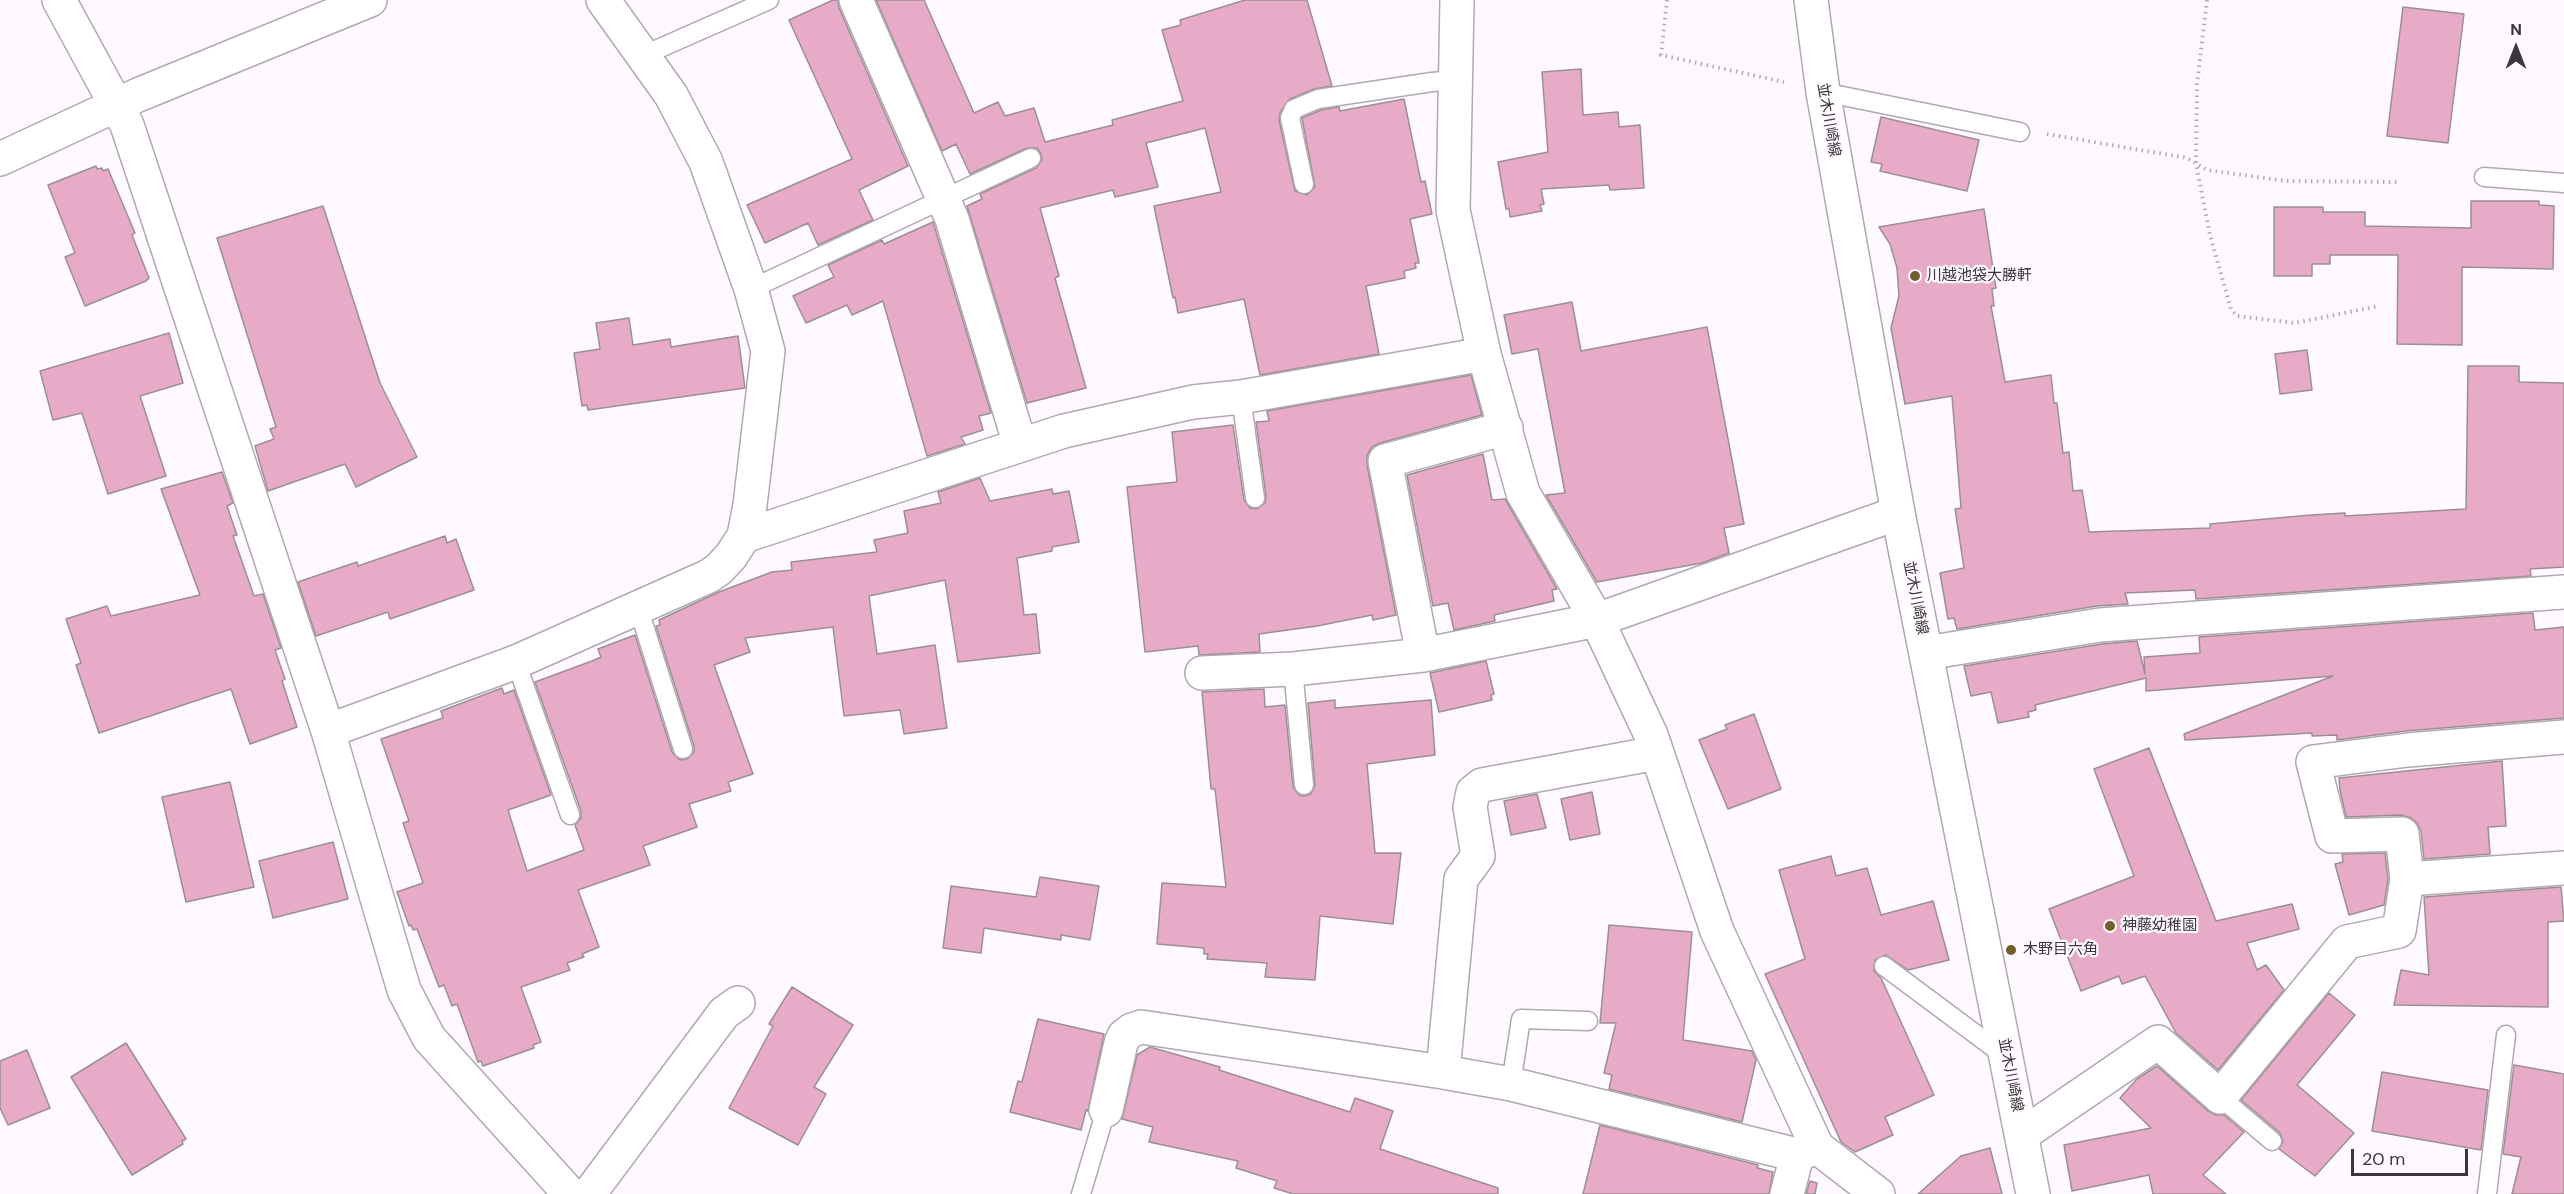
<!DOCTYPE html>
<html>
<head>
<meta charset="utf-8">
<style>
  body { margin:0 }
  #map { position:relative; width:2564px; height:1194px; overflow:hidden; background:#fef8ff; font-family:"DM Sans",sans-serif }
  canvas { display:block }
  .north { position:absolute; left:2486px; top:18px; width:60px; height:60px; -webkit-text-stroke:4px #fef8ff; paint-order:stroke; rotate:0deg; font-size:16px; font-weight:700; line-height:24px; text-align:center; color:#3b373b }
  .north::after { content:''; display:block; margin:auto; width:21px; height:27px; background:#3b373b; clip-path:polygon(50% 0,100% 100%,50% 72%,0 100%) }
  .scale { position:absolute; left:2351px; top:1149px; width:117px; height:27px; box-sizing:border-box; border:3px solid #3b373b; border-top:0; padding-left:8px; font-size:18px; line-height:21px; white-space:nowrap; color:#3b373b; -webkit-text-stroke:4px #fef8ff; paint-order:stroke }
</style>
</head>
<body>
<div id="map">
<canvas width="2564" height="1194"></canvas>
<div class="north">N</div>
<div class="scale">20 m</div>
</div>
<script>
const c = document.querySelector('canvas').getContext('2d');
c.lineJoin = 'round';
function paint(path, color) { c.fillStyle = color; c.fill(path, 'evenodd'); }
const shape = rows => new Path2D(rows.map(r => 'M' + r).join(''));
function trace(path, color, width, dash) { c.strokeStyle = color; c.lineWidth = width; c.lineCap = dash ? 'butt' : 'round'; c.setLineDash(dash || []); c.stroke(path); }
function label(font, color, halo, rows, align = 'center') {
  c.font = font + ' "DM Sans","Noto Sans JP",sans-serif'; c.lineWidth = 4.5; c.setLineDash([]); c.textBaseline = 'middle'; c.strokeStyle = halo; c.fillStyle = color; for (const [text, x, y, turn = 0] of rows) {
    c.save(); c.translate(x, y); c.rotate((+turn || 0) * Math.PI / 180); c.textAlign = isNaN(turn) ? turn : align; if (halo) c.strokeText(text, 0, 0); c.fillText(text, 0, 0); c.restore();
  }
}
const building = shape([
  [833,0,838,0,839,8,908,166,859,190,873,220,818,245,808,223,765,243,747,205,852,159,789,20,833,0],
  [876,0,924,0,974,113,998,102,1005,116,1034,108,1045,142,1113,125,1112,120,1183,101,1162,30,1181,25,1180,20,1245,0,1307,0,1332,86,1314,89,1290,99,1280,113,1279,120,1295,191,1307,195,1315,187,1302,118,1321,110,1339,107,1340,111,1404,99,1421,182,1425,181,1432,214,1410,219,1419,263,1415,263,1416,268,1404,271,1405,278,1366,286,1379,354,1260,375,1244,299,1178,313,1175,297,1173,298,1154,206,1221,192,1205,128,1146,143,1158,187,1115,197,1113,190,1040,208,1059,276,1055,278,1086,388,1027,403,967,206,982,199,980,194,1036,168,1042,160,1041,154,1037,148,1027,148,970,174,956,144,942,151,876,0],
  [2403,7,2464,14,2448,143,2387,136,2403,7],
  [1581,69,1583,115,1618,112,1619,127,1640,125,1644,188,1610,190,1609,185,1541,189,1544,204,1540,205,1542,211,1510,217,1509,209,1506,209,1498,162,1548,152,1542,72,1581,69],
  [1881,117,1979,140,1967,191,1880,171,1882,164,1871,162,1881,117],
  [96,166,97,169,102,168,103,171,108,169,135,233,132,235,149,278,146,281,85,306,65,257,75,253,48,185,96,166],
  [2471,201,2539,201,2539,205,2554,206,2553,269,2462,267,2462,345,2397,344,2398,255,2330,255,2330,264,2312,264,2312,276,2274,276,2274,207,2323,207,2323,212,2365,212,2365,226,2471,228,2471,201],
  [323,206,380,383,417,457,356,487,345,464,268,491,255,446,274,439,270,429,276,427,217,238,323,206],
  [1984,209,1996,288,1992,289,1994,306,1991,306,2005,382,2051,375,2054,403,2057,403,2063,453,2069,452,2073,491,2082,490,2089,532,2210,528,2210,524,2311,515,2345,513,2345,516,2466,509,2468,366,2519,366,2519,382,2564,383,2564,567,2530,569,2531,576,2196,599,2195,590,2125,593,2128,604,2097,606,1957,629,1954,618,1948,619,1940,573,1964,568,1955,509,1961,508,1952,396,1905,404,1891,328,1899,296,1897,268,1890,244,1879,227,1984,209],
  [933,222,991,413,979,416,983,430,961,437,965,444,927,456,883,301,852,315,847,305,806,323,793,296,834,277,828,265,882,240,884,244,933,222],
  [1572,302,1581,351,1707,327,1744,524,1724,528,1729,553,1702,563,1597,582,1546,495,1565,493,1538,349,1512,354,1504,315,1572,302],
  [629,318,633,345,670,339,671,347,738,336,745,388,588,410,587,405,582,406,574,353,600,349,596,323,629,318],
  [169,333,183,383,140,396,166,476,108,494,82,413,53,420,40,371,169,333],
  [2307,350,2312,390,2280,394,2275,354,2307,350],
  [1471,375,1482,415,1380,443,1372,447,1367,455,1367,465,1396,615,1373,620,1372,615,1317,626,1259,634,1260,652,1199,655,1198,646,1145,652,1127,487,1177,482,1172,432,1233,425,1244,500,1250,508,1257,509,1265,503,1266,496,1256,422,1269,421,1267,411,1471,375],
  [1483,454,1492,500,1505,499,1557,589,1552,590,1554,601,1494,615,1495,621,1454,630,1448,603,1433,606,1407,475,1483,454],
  [222,472,233,503,227,506,237,535,233,536,254,596,263,594,281,648,275,650,285,679,282,681,297,727,250,744,231,689,99,733,76,665,81,663,66,619,107,606,111,616,200,595,161,489,222,472],
  [980,478,990,501,1052,489,1053,494,1069,491,1079,542,1052,547,1052,551,1017,558,1024,615,1036,614,1040,653,958,662,945,580,869,596,877,654,935,645,947,728,904,734,900,710,844,716,833,627,745,638,750,652,714,665,753,774,728,782,731,791,689,804,697,827,643,846,650,865,578,890,599,947,582,954,584,957,567,963,570,970,521,987,541,1042,533,1045,534,1048,483,1066,481,1061,478,1062,457,1004,452,1006,444,985,439,987,417,929,413,930,411,925,409,926,397,892,423,883,403,823,409,821,381,739,443,718,441,711,502,688,504,694,514,690,551,795,508,810,527,871,584,850,575,825,581,818,581,811,535,682,592,661,601,657,598,649,635,635,672,752,680,760,687,759,694,752,694,746,656,626,660,625,659,620,719,592,772,572,792,570,791,562,877,552,874,540,908,533,904,511,941,503,938,492,980,478],
  [445,536,447,543,456,539,474,590,390,619,388,612,316,636,298,582,357,562,358,566,445,536],
  [2533,613,2535,630,2564,627,2564,718,2406,731,2337,740,2337,735,2312,736,2312,733,2185,740,2184,734,2333,676,2146,691,2146,678,2035,705,2036,710,2028,712,2029,717,1998,723,1991,692,1971,696,1964,666,2102,644,2137,641,2145,674,2144,657,2200,653,2199,637,2533,613],
  [1486,661,1494,694,1491,695,1492,700,1439,712,1430,673,1486,661],
  [1264,689,1265,707,1285,705,1293,787,1299,795,1304,796,1311,794,1315,785,1308,703,1335,700,1335,708,1431,700,1435,755,1367,764,1375,853,1401,853,1393,924,1320,916,1315,980,1265,977,1267,963,1207,959,1208,954,1204,954,1204,948,1157,944,1162,883,1226,887,1215,789,1211,789,1202,692,1264,689],
  [1754,714,1781,789,1728,809,1699,740,1727,729,1725,725,1754,714],
  [2149,748,2216,921,2292,904,2299,929,2247,943,2257,970,2266,965,2284,990,2218,1070,2176,1033,2145,976,2122,984,2119,976,2081,991,2049,909,2134,876,2094,769,2149,748],
  [2502,761,2506,826,2488,827,2490,854,2424,859,2421,831,2417,823,2411,818,2401,815,2346,817,2340,790,2339,778,2502,761],
  [230,782,254,887,186,902,162,797,230,782],
  [1592,792,1600,834,1570,840,1561,799,1592,792],
  [1537,794,1546,828,1511,835,1504,801,1537,794],
  [333,842,348,899,273,918,259,861,333,842],
  [2385,853,2388,879,2384,905,2349,915,2335,864,2343,862,2342,854,2385,853],
  [1831,856,1836,876,1867,868,1881,915,1933,901,1949,960,1908,970,1886,955,1875,960,1874,971,1881,978,1934,1095,1885,1117,1893,1135,1855,1152,1841,1142,1765,974,1805,959,1779,870,1831,856],
  [1040,877,1099,886,1090,940,1061,935,1061,940,984,928,981,953,943,948,951,886,1036,897,1040,877],
  [2561,887,2564,921,2548,922,2548,1007,2394,1005,2401,970,2429,975,2424,897,2561,887],
  [1609,925,1692,932,1683,1040,1752,1051,1756,1060,1742,1122,1609,1089,1612,1075,1604,1073,1616,1023,1600,1023,1609,925],
  [792,987,853,1025,814,1087,826,1094,798,1145,729,1108,773,1026,769,1024,792,987],
  [2329,993,2355,1015,2297,1085,2354,1133,2315,1176,2279,1149,2283,1142,2280,1133,2241,1100,2329,993],
  [1038,1019,1104,1034,1088,1111,1086,1110,1081,1130,1010,1112,1018,1081,1022,1082,1038,1019],
  [126,1043,186,1139,182,1141,183,1144,132,1175,71,1077,126,1043],
  [1150,1047,1220,1067,1219,1070,1350,1112,1355,1098,1393,1111,1380,1149,1498,1188,1498,1194,1293,1194,1274,1188,1277,1181,1236,1168,1238,1161,1149,1142,1153,1127,1122,1119,1137,1055,1150,1047],
  [27,1050,50,1108,8,1125,0,1108,0,1061,27,1050],
  [2514,1065,2564,1074,2564,1194,2512,1194,2521,1157,2503,1154,2514,1065],
  [2157,1066,2208,1111,2216,1115,2224,1115,2244,1132,2203,1175,2226,1194,2153,1194,2149,1175,2072,1191,2064,1145,2151,1128,2120,1098,2137,1079,2157,1066],
  [2382,1072,2488,1090,2481,1150,2372,1131,2382,1072],
  [1600,1125,1758,1165,1757,1168,1773,1172,1769,1194,1583,1194,1600,1125],
  [1990,1148,2002,1194,1918,1194,1961,1156,1990,1148],
  [1810,1181,1817,1183,1815,1194,1806,1194,1810,1181]
]);
paint(building, '#e7abc7');
trace(building, '#9c8f94', 1.5);
const lane = shape([
  [642,56,769,0],
  [1823,92,2020,132],
  [2484,177,2564,183],
  [1304,184,1290,118,1294,109,1318,99,1432,82,1456,80],
  [751,289,1031,158],
  [1241,397,1255,498],
  [638,607,683,749],
  [516,662,570,815],
  [1293,669,1304,785],
  [1884,966,2005,1056],
  [1511,1084,1521,1019,1588,1021],
  [2220,1097,2272,1141],
  [1081,1194,1106,1110],
  [2487,1194,2506,1035]
]);
const street = shape([
  [59,0,127,125,328,731,404,990,429,1038,570,1194],
  [856,0,952,219,1020,445],
  [1457,0,1453,210,1484,354,1523,493,1597,620,1651,735,1717,931,1817,1147,1878,1194],
  [0,159,138,95,370,0],
  [744,536,1064,431,1193,402,1241,397,1484,354],
  [1926,653,2100,625,2564,592],
  [1423,655,1385,461,1506,428],
  [1202,673,1293,669,1423,655,1597,620,1898,513],
  [328,731,516,662,709,576,719,569,731,556,744,536,750,505,768,351,751,289,706,162,671,95,603,0],
  [2407,879,2402,834,2332,836,2313,762,2408,750,2564,737],
  [1443,1072,1461,879,1478,856,1470,807,1473,792,1482,785,1657,753],
  [1106,1110,1121,1043,1124,1036,1132,1030,1141,1027,1443,1072,1511,1084,1797,1155,1817,1147],
  [2022,1135,2158,1042,2220,1097,2347,942,2399,931,2407,879,2564,868],
  [589,1194,724,1013,738,1003],
  [1787,1194,1797,1155]
]);
const secondary = shape([
  [1811,0,1823,92,1898,513,2033,1194]
]);
trace(lane, '#b1a8b1', 21);
trace(street, '#b1a8b1', 36);
trace(secondary, '#b1a8b1', 36);
trace(shape([
  [1667,0,1661,55,1784,82],
  [2207,0,2197,84,2196,164,2210,235,2231,309,2237,316,2295,323,2379,306],
  [2047,134,2187,158,2207,170,2286,181,2398,182]
]), '#b0abb1', 4, [1.5, 4.5]);
trace(lane, '#fff', 18);
trace(street, '#fff', 33);
trace(secondary, '#fff', 33);
for (const [x, y, r, color] of [
  [1915,276,6,"#725e2d"],
  [2110,926,6,"#725e2d"],
  [2011,950,6,"#725e2d"]
]) { const dot = new Path2D(); dot.arc(x, y, r, 0, 2 * Math.PI); c.fillStyle = color; c.fill(dot); trace(dot, '#fef8ff', 2); }
label('15px', '#3b373b', '#fef8ff', [
  ["並木川崎線",1828,120,80],
  ["並木川崎線",1915,598,79],
  ["並木川崎線",2010,1075,79]
]);
label('15px', '#3b373b', '#fef8ff', [
  ["川越池袋大勝軒",1927,276],
  ["神藤幼稚園",2122,926],
  ["木野目六角",2023,950]
], 'left');
</script>
</body>
</html>
